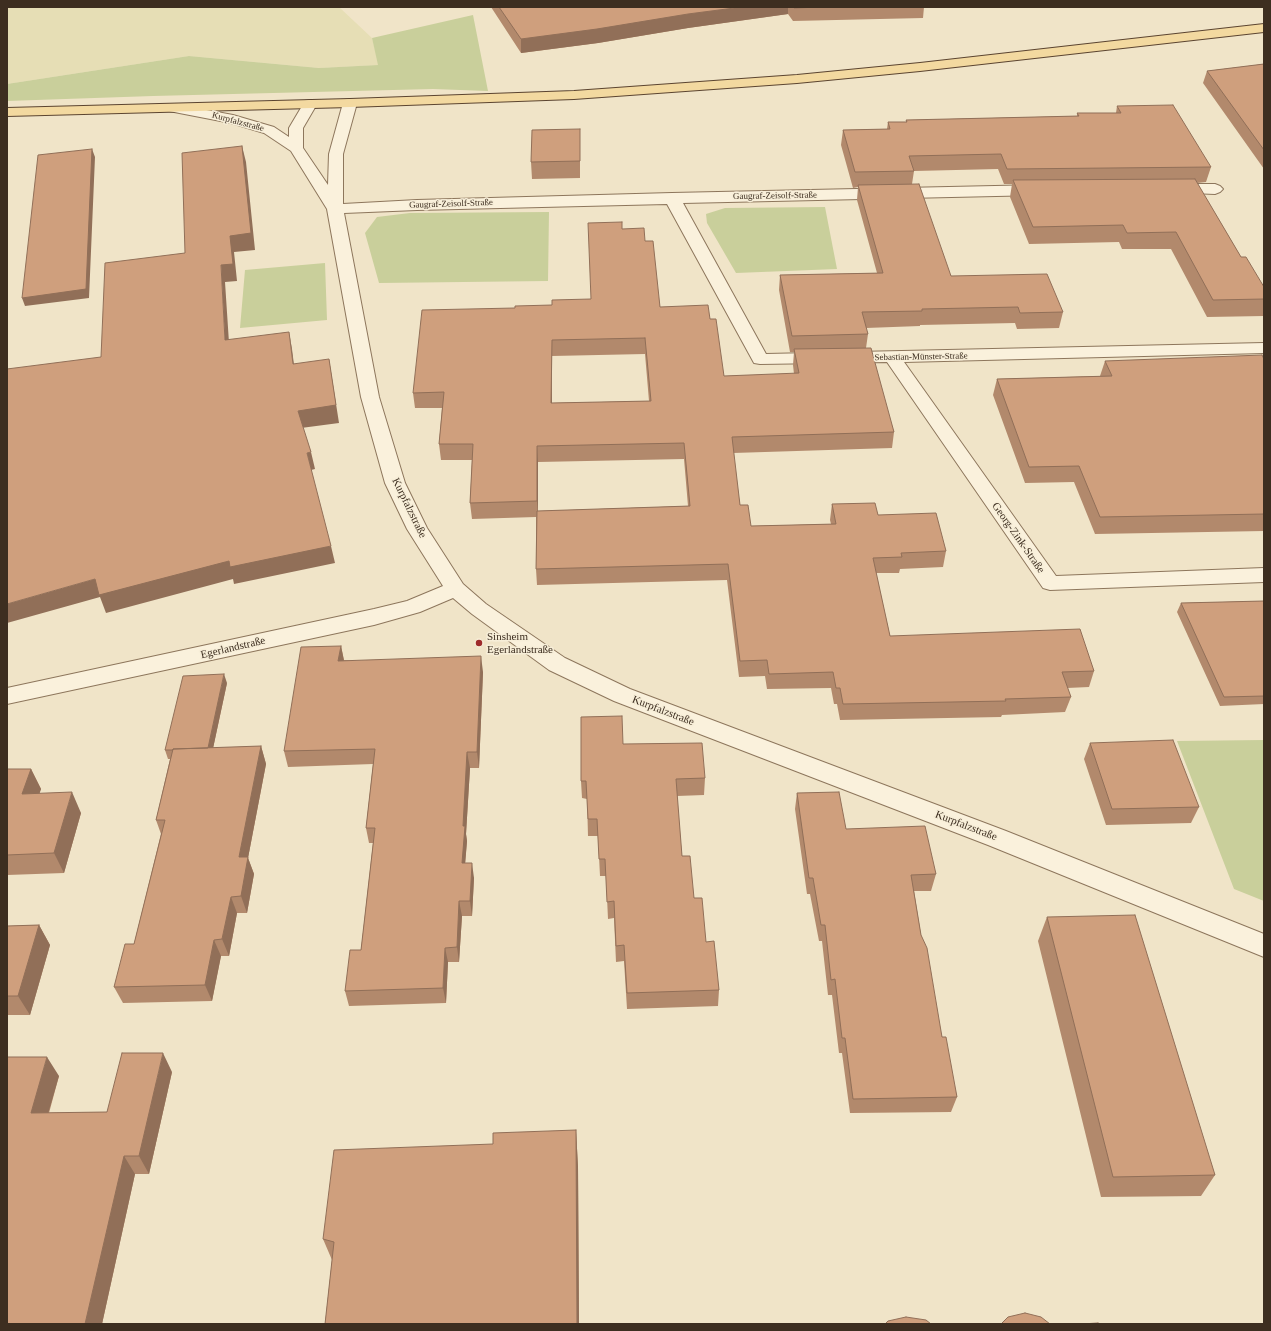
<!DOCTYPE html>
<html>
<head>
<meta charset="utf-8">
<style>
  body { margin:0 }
  #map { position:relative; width:1271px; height:1331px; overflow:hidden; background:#f0e4c8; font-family:Georgia,serif }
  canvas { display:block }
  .frame { position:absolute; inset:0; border:8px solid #3d2e20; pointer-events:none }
</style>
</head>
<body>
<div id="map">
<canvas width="1271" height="1331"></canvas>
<div class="frame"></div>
</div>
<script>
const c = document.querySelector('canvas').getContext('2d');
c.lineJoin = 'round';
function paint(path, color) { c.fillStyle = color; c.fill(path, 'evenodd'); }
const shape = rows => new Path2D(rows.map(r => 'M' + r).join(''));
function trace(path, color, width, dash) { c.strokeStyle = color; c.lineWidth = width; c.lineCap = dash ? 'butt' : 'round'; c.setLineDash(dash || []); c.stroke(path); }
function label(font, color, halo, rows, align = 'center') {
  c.font = font + ' Georgia,serif'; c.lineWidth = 3; c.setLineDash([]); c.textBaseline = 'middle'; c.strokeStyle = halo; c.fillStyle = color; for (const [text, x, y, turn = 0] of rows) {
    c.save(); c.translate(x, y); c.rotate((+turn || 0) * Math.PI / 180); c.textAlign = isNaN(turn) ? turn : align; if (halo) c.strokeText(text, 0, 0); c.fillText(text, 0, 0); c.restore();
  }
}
paint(shape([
  [7,7,339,7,372,38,379,65,319,68,189,56,7,84]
]), '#e6deb5');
paint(shape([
  [473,15,488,91,433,89,153,96,7,101,7,84,189,56,319,68,378,65,372,38],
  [825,207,837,269,736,273,707,223,706,214,725,208],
  [549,212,548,281,379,283,365,233,377,217,410,213],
  [325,263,327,320,240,328,245,270],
  [1264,740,1264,901,1234,889,1177,741]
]), '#c9cf9b');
const street = shape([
  [350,99,355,100,357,103,343,154,343,204,417,200,672,193,1041,185,1046,187,1049,190,1046,193,1041,195,683,203,766,354,1264,343,1264,353,904,362,1056,576,1264,568,1264,582,1050,590,1043,588,887,362,760,364,754,363,667,204,417,210,344,213,379,397,405,483,427,528,463,584,486,604,565,658,630,689,1006,831,1264,934,1264,957,988,845,614,701,549,670,472,614,453,598,420,612,374,625,7,704,7,688,374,609,407,601,443,586,407,529,385,483,361,397,327,209,291,151,264,133,231,123,169,111,167,108,169,105,174,104,233,115,274,127,289,137,289,128,305,101,310,100,315,101,317,104,303,128,303,148,328,185,329,154,343,103,345,100,350,99],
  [1172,184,1215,184,1220,186,1223,189,1220,192,1215,194,1167,192,1164,189,1167,186,1172,184]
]);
const primary = shape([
  [1264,24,1264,32,920,71,797,83,574,99,350,107,7,116,7,108,350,99,574,91,797,75,920,63,1264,24]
]);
trace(street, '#8d765c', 2);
trace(primary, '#5b4430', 2);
paint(street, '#faf1dc');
paint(primary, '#f3d9a0');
paint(shape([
  [491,7,924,7,923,18,793,21,788,14,688,28,598,43,521,53],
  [1264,64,1264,169,1203,83,1207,71],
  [1117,106,1211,167,1206,182,1197,183,1241,257,1264,287,1264,316,1207,317,1171,249,1122,249,1119,242,1029,244,1010,197,1012,184,1004,184,998,169,914,171,912,184,951,276,1063,312,1059,328,1017,329,1015,323,920,325,920,326,866,328,868,334,866,348,894,432,892,448,733,453,740,505,751,526,831,524,830,520,832,504,878,515,946,551,943,567,900,569,899,573,876,573,890,636,1094,671,1089,687,1067,688,1071,697,1065,712,1002,715,1001,717,840,720,837,704,834,704,831,688,767,689,765,676,739,677,727,580,537,585,536,569,536,517,472,519,470,503,472,460,441,460,439,444,442,408,415,408,413,393,515,308,552,305,591,299,622,229,645,241,660,307,710,319,724,376,794,374,793,365,794,352,790,352,779,290,780,275,877,273,857,200,858,187,853,188,841,145,843,130,887,129,888,122,906,122,906,120,1077,116,1077,113,1116,113],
  [645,354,649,401,552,403,552,356],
  [684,459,688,506,538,511,538,462],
  [580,145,580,178,532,179,531,162],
  [1264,359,1264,531,1095,534,1074,482,1025,483,993,395,997,379,1100,376,1105,361],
  [1264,601,1264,704,1220,706,1177,612,1181,603],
  [341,646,344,660,483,672,479,768,470,768,466,834,467,841,465,863,474,878,472,916,462,916,459,962,448,962,446,1003,349,1006,345,991,361,950,373,843,369,843,366,828,373,764,288,767,284,751],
  [227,683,213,748,261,746,266,764,248,858,254,874,247,913,237,913,229,956,221,956,212,1001,123,1003,114,987,134,944,161,834,156,820,170,759,168,759,165,750],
  [1090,743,1199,807,1191,823,1106,825,1084,759],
  [623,744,705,778,704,795,677,796,682,856,719,990,718,1006,627,1009,624,961,616,962,614,918,608,919,606,876,600,876,598,836,588,836,587,799,582,798,581,781],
  [7,769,31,769,41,789,39,793,81,813,64,873,7,875],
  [797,793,846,829,936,874,931,891,914,891,921,935,942,1037,957,1097,951,1112,850,1113,842,1053,839,1053,832,995,828,995,822,941,819,941,810,894,807,894,795,809],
  [1047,917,1215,1175,1201,1196,1101,1197,1038,941],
  [39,925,50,945,30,1015,7,1015,7,926],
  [7,1057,59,1076,49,1113,107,1112,172,1072,149,1174,135,1174,102,1324,7,1324],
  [576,1130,578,1167,579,1324,325,1324,332,1260,323,1239,493,1144]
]), '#b2896c');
paint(shape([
  [742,7,788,7,788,14,688,28,598,43,521,53,521,39,688,14],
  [242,146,246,162,255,250,234,252,237,281,225,282,230,358,225,340,221,265],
  [92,149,95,157,89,298,25,306,22,298],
  [289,332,292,349,296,381,293,364],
  [552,340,552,419,551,403],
  [329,359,339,423,301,428,298,411],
  [537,446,538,462,538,517,537,501],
  [311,452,315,469,311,470,307,453],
  [331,546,335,563,234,584,233,579,106,613,100,597,7,623,7,604,95,579,229,561],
  [341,646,344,661,338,661],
  [481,656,483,672,479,768,477,752],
  [224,674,227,683,211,758,208,749],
  [261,746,266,764,248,858,254,874,247,913,241,896,239,857],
  [467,752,470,768,466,834,467,841,464,878,462,863,463,826],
  [31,769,41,789,33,814,22,794],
  [72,792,81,813,64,873,54,853],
  [472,863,474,878,472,916,470,901],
  [231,897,237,913,229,956,222,939],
  [459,901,462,916,459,962,457,947],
  [39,925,50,945,30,1015,18,996],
  [214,940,221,956,212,1001,205,985],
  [445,948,448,962,446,1003,443,988],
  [163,1053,172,1072,149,1174,139,1156],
  [47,1057,59,1076,43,1131,31,1113],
  [576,1130,578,1167,579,1324,577,1324],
  [124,1156,135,1174,102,1324,85,1324]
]), '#916f58');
const building = shape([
  [499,7,742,7,688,14,597,29,521,39,499,7],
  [794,7,820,7,794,8,794,7],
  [1264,64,1264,150,1207,71,1264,64],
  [1173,105,1211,167,1007,169,1001,154,909,156,914,171,855,172,843,130,890,129,888,122,907,122,906,120,1079,116,1077,113,1121,113,1117,106,1173,105],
  [580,129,580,161,531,162,532,130,580,129],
  [242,146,251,233,230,236,233,264,221,265,225,340,289,332,293,364,329,359,336,405,298,411,311,452,307,453,331,546,230,567,229,561,99,595,95,579,7,604,7,369,101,357,105,263,185,253,182,153,242,146],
  [92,149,86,289,22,298,38,155,92,149],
  [1195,179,1241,257,1246,257,1264,287,1264,299,1213,300,1176,232,1127,233,1123,225,1033,227,1013,180,1195,179],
  [919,184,951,276,1047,274,1063,312,1020,313,1018,307,922,309,922,311,862,312,868,334,792,336,780,275,883,273,858,185,919,184],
  [622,222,622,229,644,228,645,241,653,241,660,307,708,305,710,319,716,319,724,376,799,373,794,349,871,348,894,432,732,437,740,505,748,505,751,526,836,524,832,504,875,503,878,515,936,513,946,551,901,553,902,557,873,558,890,636,1080,629,1094,671,1062,672,1071,697,1005,699,1006,701,843,704,840,688,836,688,833,672,769,674,767,660,740,661,728,564,536,569,537,511,690,506,684,443,537,446,537,501,470,503,473,444,439,444,444,392,413,393,422,310,515,308,515,306,552,305,552,300,591,299,588,223,622,222],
  [645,338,651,401,551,403,552,340,645,338],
  [1262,355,1264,359,1264,514,1100,517,1079,466,1029,467,997,379,1112,376,1105,361,1262,355],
  [1264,601,1264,696,1224,697,1181,603,1264,601],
  [341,646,338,661,481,656,477,752,467,752,463,826,465,826,462,863,472,863,470,901,459,901,457,947,445,948,443,988,345,991,350,950,361,950,375,828,366,828,375,749,284,751,301,647,341,646],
  [224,674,208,748,173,749,173,750,165,750,183,676,224,674],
  [622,716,623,744,702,743,705,778,676,779,682,856,690,856,694,898,702,898,706,942,714,941,719,990,627,993,624,945,616,946,614,901,607,902,605,859,599,859,597,819,588,819,586,781,581,781,581,717,622,716],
  [1173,740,1199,807,1112,809,1090,743,1173,740],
  [261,746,239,857,248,857,241,896,231,897,222,939,214,940,205,985,114,987,125,944,134,944,165,820,156,820,173,749,261,746],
  [7,769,31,769,22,794,72,792,54,853,7,855,7,769],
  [839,792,846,829,925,826,936,874,911,875,921,935,927,948,942,1037,946,1037,957,1097,853,1099,845,1038,842,1038,835,979,831,980,825,925,821,925,813,878,809,878,797,793,839,792],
  [1135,915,1215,1175,1113,1177,1047,917,1135,915],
  [39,925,18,996,7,996,7,926,39,925],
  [122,1053,163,1053,139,1156,124,1156,85,1324,7,1324,7,1057,47,1057,31,1113,107,1112,122,1053],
  [576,1130,577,1324,325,1324,334,1242,323,1239,334,1150,493,1144,493,1133,576,1130],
  [1025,1313,1041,1317,1050,1324,1001,1324,1008,1317,1025,1313],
  [906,1317,926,1320,931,1324,885,1324,888,1321,906,1317],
  [1098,1323,1098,1324,1081,1324,1098,1323]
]);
paint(building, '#cf9f7d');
trace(building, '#916f58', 1);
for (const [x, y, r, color] of [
  [479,643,4,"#9e2a2b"]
]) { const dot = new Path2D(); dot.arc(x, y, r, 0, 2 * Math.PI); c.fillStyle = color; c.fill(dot); trace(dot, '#f7eed8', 1.5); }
label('9px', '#3d2e20', '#f7eed8', [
  ["Kurpfalzstraße",238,122,15],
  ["Gaugraf-Zeisolf-Straße",775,196,-1],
  ["Gaugraf-Zeisolf-Straße",451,204,-2],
  ["Sebastian-Münster-Straße",921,357,-1]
]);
label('11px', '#3d2e20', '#f7eed8', [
  ["Kurpfalzstraße",409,508,64],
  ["Georg-Zink-Straße",1018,538,55],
  ["Egerlandstraße",233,648,-13],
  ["Kurpfalzstraße",663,711,21],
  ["Kurpfalzstraße",966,826,21]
]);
label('11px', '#3d2e20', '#f7eed8', [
  ["Sinsheim",487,637],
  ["Egerlandstraße",487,650]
], 'left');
</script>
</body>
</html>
